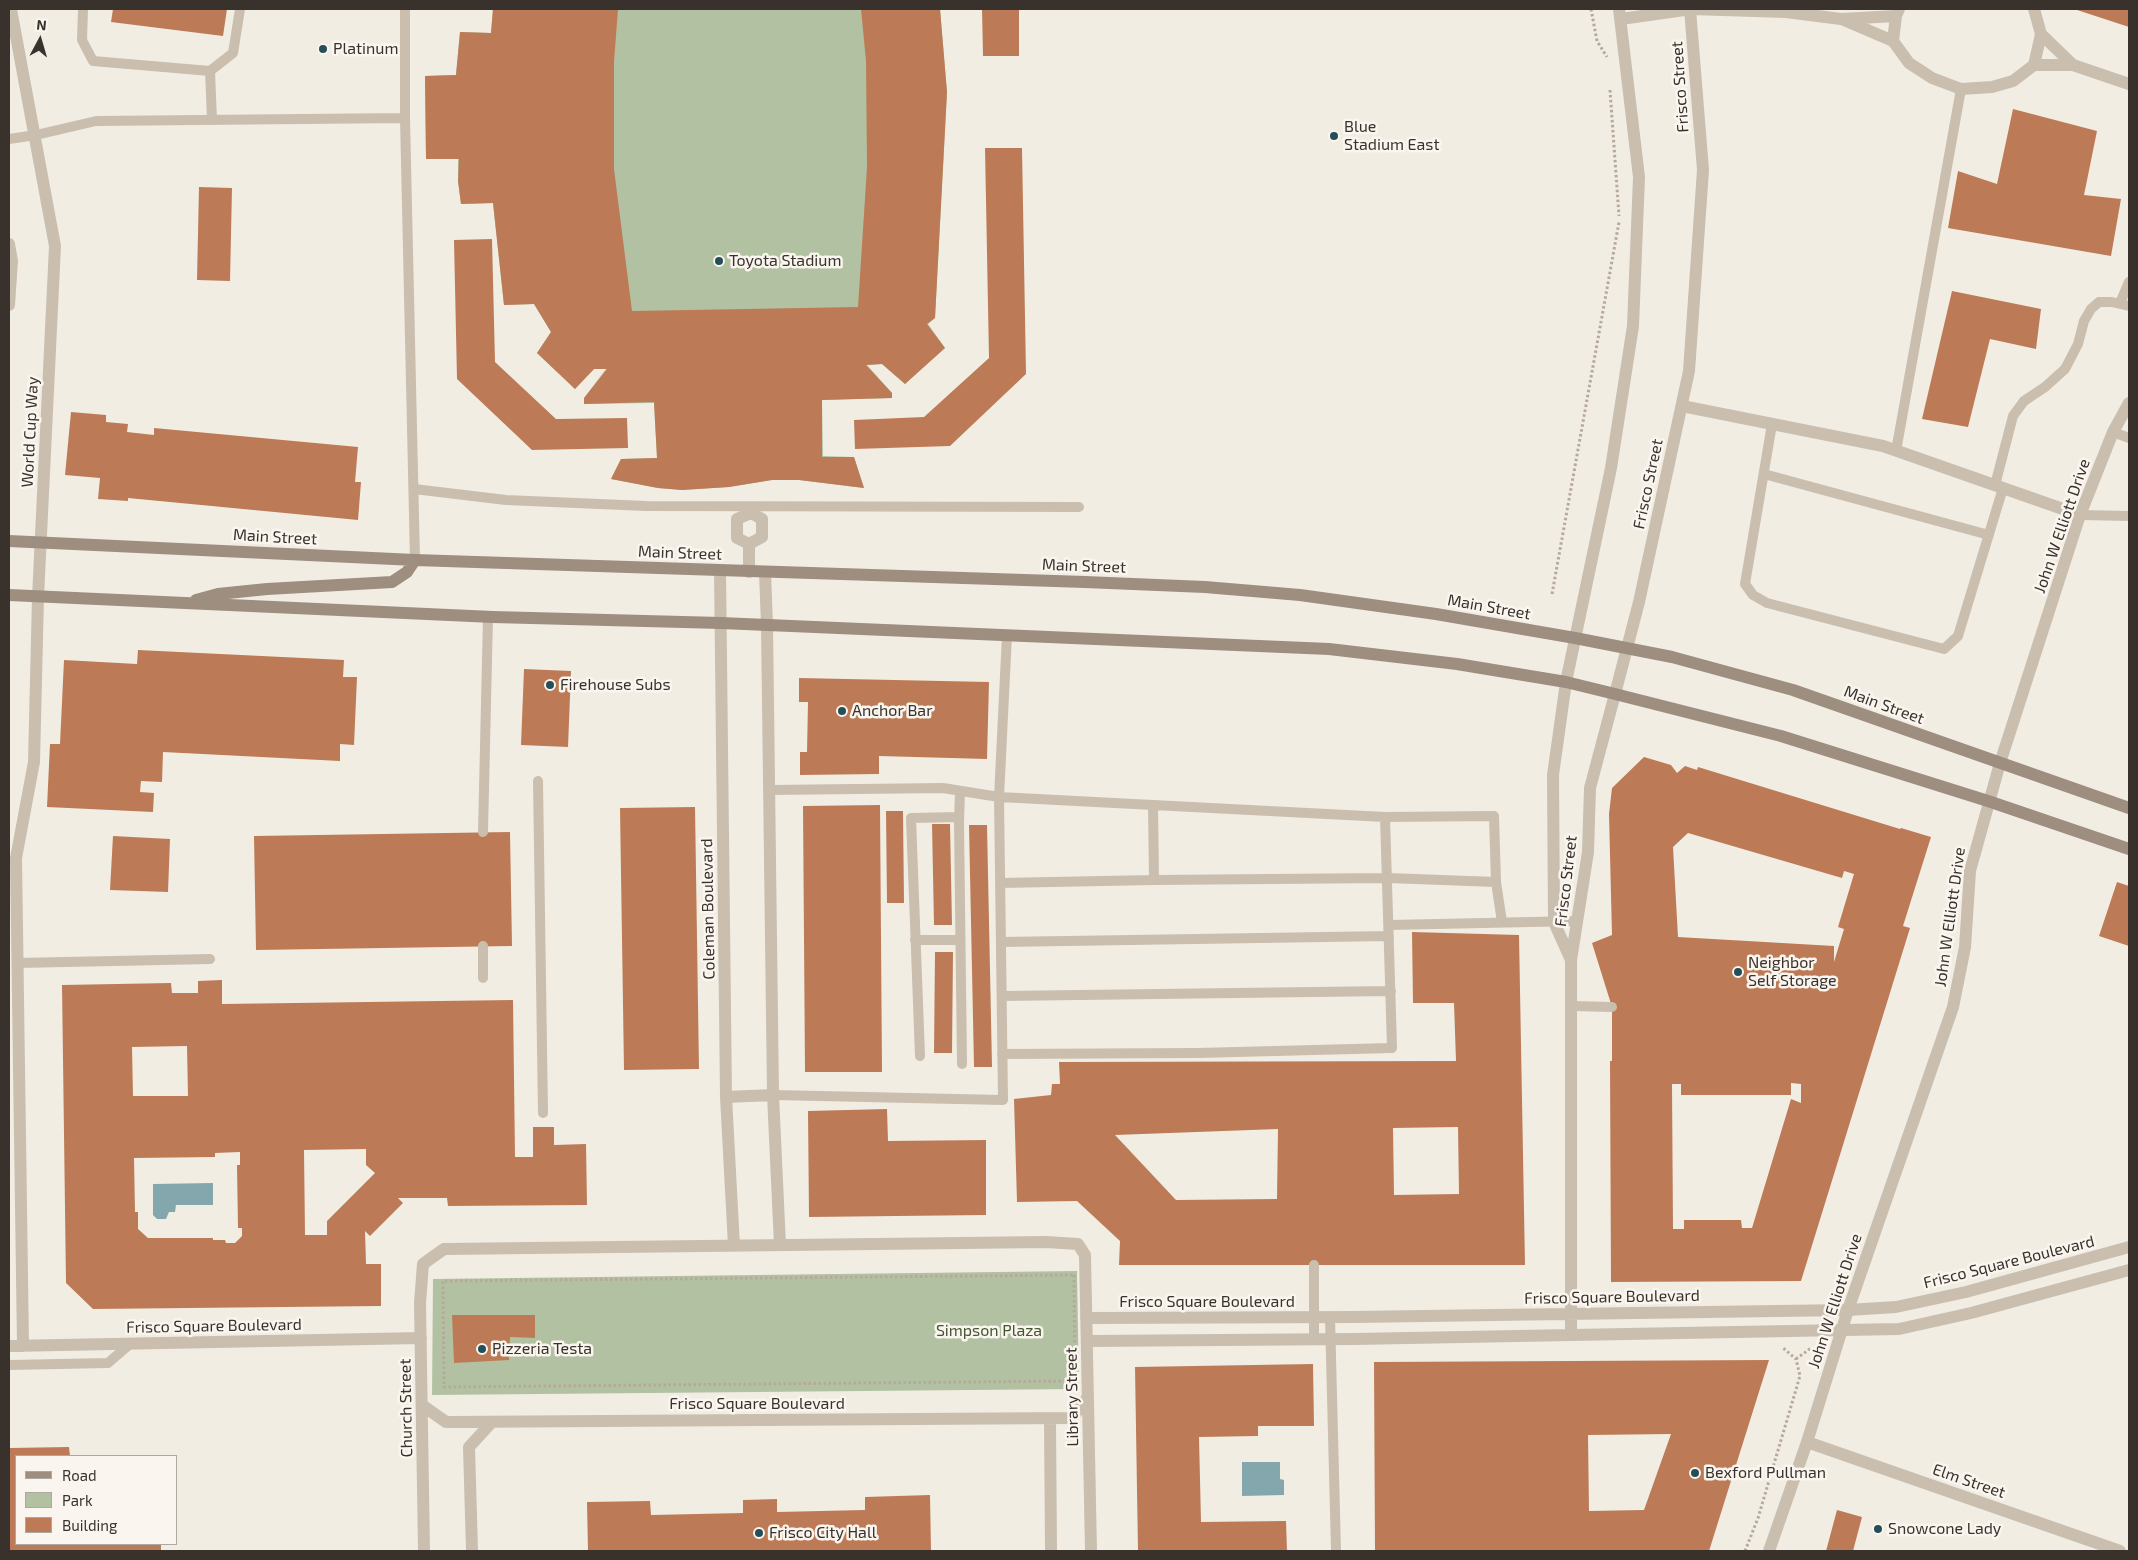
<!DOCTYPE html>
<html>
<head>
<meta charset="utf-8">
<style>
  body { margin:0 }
  #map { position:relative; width:2138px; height:1560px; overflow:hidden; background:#f2ede3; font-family:"Exo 2",sans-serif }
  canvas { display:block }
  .frame { position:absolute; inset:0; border:10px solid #39322c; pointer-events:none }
  .legend { position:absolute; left:15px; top:1455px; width:162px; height:90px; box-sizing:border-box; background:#faf6ef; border:1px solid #ada8a1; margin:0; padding:6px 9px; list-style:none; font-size:15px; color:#39322c }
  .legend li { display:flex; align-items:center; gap:10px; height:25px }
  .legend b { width:25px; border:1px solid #ada8a1 }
  .north { position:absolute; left:15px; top:15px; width:50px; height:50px; -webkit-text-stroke:4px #faf6ef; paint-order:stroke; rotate:6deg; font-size:14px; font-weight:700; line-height:20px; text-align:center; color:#39322c }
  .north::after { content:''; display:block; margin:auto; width:18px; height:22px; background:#39322c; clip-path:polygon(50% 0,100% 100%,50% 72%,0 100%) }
</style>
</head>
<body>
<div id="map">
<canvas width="2138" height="1560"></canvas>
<div class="frame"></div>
<ul class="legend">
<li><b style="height:6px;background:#9e8e80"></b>Road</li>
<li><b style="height:14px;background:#b3c1a3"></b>Park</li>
<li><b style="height:14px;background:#bc7b56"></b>Building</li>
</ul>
<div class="north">N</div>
</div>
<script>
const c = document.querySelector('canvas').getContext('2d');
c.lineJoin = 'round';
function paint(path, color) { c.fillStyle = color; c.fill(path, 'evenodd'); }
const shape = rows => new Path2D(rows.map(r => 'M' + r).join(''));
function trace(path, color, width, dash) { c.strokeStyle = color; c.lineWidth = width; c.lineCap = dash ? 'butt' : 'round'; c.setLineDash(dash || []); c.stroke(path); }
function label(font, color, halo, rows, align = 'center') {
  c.font = font + ' "Exo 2",sans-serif'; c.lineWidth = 5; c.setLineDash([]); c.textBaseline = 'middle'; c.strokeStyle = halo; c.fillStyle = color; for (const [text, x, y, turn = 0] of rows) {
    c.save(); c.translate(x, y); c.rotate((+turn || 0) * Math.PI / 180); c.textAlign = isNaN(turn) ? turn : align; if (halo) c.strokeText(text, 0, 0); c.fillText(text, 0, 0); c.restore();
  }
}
paint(shape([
  [493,9,940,9,947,92,935,318,928,324,945,348,905,384,882,364,867,365,892,393,892,398,822,400,823,456,854,457,864,488,799,480,772,480,729,487,682,490,658,488,611,479,621,459,657,458,654,403,584,404,584,398,606,369,594,369,575,389,537,353,551,332,534,304,504,305,493,203,461,204,458,181,458,159,426,159,425,76,456,75,460,32,491,33],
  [1077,1271,1079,1389,432,1395,433,1279]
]), '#b3c1a3');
paint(shape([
  [213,1183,213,1205,176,1205,175,1212,169,1212,166,1219,157,1219,153,1215,153,1184],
  [1242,1462,1280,1462,1280,1479,1284,1480,1284,1495,1242,1496]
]), '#84a7ad');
paint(shape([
  [113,9,227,9,223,36,111,22],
  [493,9,618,9,614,62,614,169,632,311,858,307,867,167,866,61,861,9,940,9,947,92,935,318,927,324,945,348,905,384,882,364,866,365,892,393,892,398,822,400,822,457,854,457,864,488,799,480,772,480,729,487,682,490,658,488,611,479,621,459,657,458,654,402,584,404,584,398,607,369,594,369,575,389,537,353,551,332,534,304,504,305,493,203,461,204,458,181,459,159,426,159,425,76,456,75,460,32,491,33],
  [982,9,1019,9,1019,56,983,56],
  [2074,9,2129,9,2129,27],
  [2013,109,2097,131,2084,195,2121,199,2111,256,1948,228,1958,171,1997,184],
  [985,148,1022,148,1026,374,950,446,855,449,854,420,924,417,989,358],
  [199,187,232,188,230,281,197,280],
  [492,239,495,362,556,419,627,418,628,448,532,450,457,379,454,240],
  [1952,291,2041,309,2036,349,1990,339,1968,427,1922,419],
  [71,412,106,415,106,422,128,424,127,432,154,435,154,428,358,447,355,482,361,482,358,520,128,498,128,501,98,499,100,478,65,475],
  [138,650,344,660,343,677,357,677,354,745,340,744,340,761,163,752,162,782,141,781,140,792,154,793,153,812,47,807,50,744,60,744,64,660,137,664],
  [524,669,571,671,568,747,521,745],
  [799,678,989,682,987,759,879,756,879,774,800,775,800,752,807,752,808,702,799,702],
  [1644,757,1671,765,1677,773,1685,766,1697,770,1698,767,1900,829,1901,828,1931,837,1903,926,1910,928,1801,1281,1611,1282,1610,1061,1612,1061,1612,1007,1592,943,1612,935,1609,814,1612,788],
  [1688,833,1842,878,1844,871,1854,874,1838,927,1844,929,1834,962,1834,946,1678,937,1673,847],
  [1791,1083,1801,1084,1801,1103,1791,1099,1752,1228,1742,1228,1741,1220,1684,1220,1684,1229,1673,1229,1672,1084,1681,1084,1681,1095,1791,1095],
  [880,805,882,1072,805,1072,803,806],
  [695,807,699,1069,624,1070,620,808],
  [886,811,903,811,904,903,887,903],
  [932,824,950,824,952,925,934,925],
  [969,825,987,825,992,1067,974,1067],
  [510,832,512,946,256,950,254,836],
  [113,836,170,839,168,892,110,890],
  [2117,882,2129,886,2129,946,2099,936],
  [1412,932,1519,935,1525,1265,1119,1265,1120,1241,1077,1201,1017,1202,1014,1099,1051,1095,1052,1084,1060,1084,1059,1062,1456,1061,1454,1003,1413,1003],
  [1458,1127,1459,1194,1394,1195,1393,1128],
  [1278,1129,1277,1199,1176,1200,1115,1135],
  [935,952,953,952,952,1053,934,1053],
  [222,980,222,1004,513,1000,515,1157,533,1157,533,1127,554,1127,554,1145,586,1144,587,1205,448,1206,447,1198,398,1198,403,1203,370,1236,365,1231,366,1264,381,1264,381,1306,93,1309,66,1283,62,985,171,983,172,993,198,993,198,981],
  [187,1046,188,1096,133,1096,132,1047],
  [366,1149,366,1165,375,1173,327,1221,327,1235,305,1235,304,1150],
  [240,1152,240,1165,237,1165,238,1228,242,1228,242,1236,235,1243,226,1243,225,1240,213,1240,213,1238,148,1238,138,1229,138,1212,135,1212,134,1158,215,1157,215,1153],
  [887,1109,888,1141,986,1140,986,1215,809,1217,808,1111],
  [452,1315,535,1315,535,1338,510,1337,509,1360,454,1363],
  [1769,1360,1709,1551,1375,1551,1374,1362],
  [1671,1434,1644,1510,1589,1511,1588,1435],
  [1313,1364,1314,1426,1258,1426,1258,1436,1199,1437,1201,1522,1286,1521,1287,1551,1138,1551,1135,1367],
  [69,1447,70,1456,16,1456,16,1544,161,1544,161,1551,9,1551,9,1448],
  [930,1495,931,1551,588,1551,587,1502,650,1501,651,1515,743,1513,743,1500,777,1499,777,1512,865,1510,865,1497],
  [1837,1510,1862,1517,1853,1551,1826,1551]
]), '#bc7b56');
trace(shape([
  [1591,9,1597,41,1607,57],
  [1610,90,1619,216],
  [1552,594,1619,222],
  [1074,1275,1075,1381,444,1387,443,1281,1074,1275],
  [1796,1359,1811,1348],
  [1745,1551,1758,1518,1800,1376,1796,1359,1783,1348]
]), '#b6a999', 3, [2.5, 2.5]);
trace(shape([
  [83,9,82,40,93,61,210,71,233,53,240,9],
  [405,9,405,118,415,560],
  [210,71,212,120],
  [9,139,36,135,96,121,405,118],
  [2120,303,2129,282],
  [1772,424,1745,584,1753,595,1767,603,1944,649,1958,636,2003,488],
  [2113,432,2129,438],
  [1896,451,1961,89],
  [1764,474,1989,535],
  [1995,485,2013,416,2024,401,2045,387,2065,369,2078,344,2084,321,2091,309,2099,302,2112,302,2129,306],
  [414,489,506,500,646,506,1079,507],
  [2080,515,2129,516],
  [538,781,543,1113],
  [769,790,943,788,999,797,1385,817,1392,1048,1197,1053,1002,1054],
  [960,791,959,822,962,1064],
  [483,832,488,617],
  [1154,880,1388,878,1496,882,1494,816,1385,817],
  [1496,882,1502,922],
  [1000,883,1154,880,1153,805],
  [1389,925,1578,921],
  [915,940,960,940],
  [1001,942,1389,936],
  [17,963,210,959],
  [483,978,483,946],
  [1002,996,1391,991],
  [1571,1006,1612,1007],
  [920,1056,911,818,959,817],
  [773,1095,1003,1100,999,797,1007,635],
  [1314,1265,1314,1339],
  [1330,1318,1336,1551],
  [9,1365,108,1363,130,1344]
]), '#cabeaf', 10);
trace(shape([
  [751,513,762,519,762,537,749,544,737,538,737,519,751,513],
  [749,572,749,544]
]), '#cabeaf', 12);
trace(shape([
  [11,9,55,246,38,597,34,762,16,858,23,1346],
  [1899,9,1896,16,1893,41,1909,63,1932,78,1961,89,1992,87,2013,81,2034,65,2041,34,2034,9],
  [1621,19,1691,9,1786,12,1841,19,1896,16],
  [1844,20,1893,41],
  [2041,34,2073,65],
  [2034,65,2073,65,2129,84],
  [9,244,12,261,9,305],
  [1682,406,1883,446,2080,515],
  [720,571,726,1097,734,1246],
  [765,572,767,625,773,1095,780,1245],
  [1566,682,1553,775,1554,922,1571,960],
  [726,1097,773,1095],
  [1086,1318,1354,1317,1848,1310,1896,1307,1966,1292,2129,1247],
  [1571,1335,1571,960,1588,852,1590,788,1615,694],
  [1087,1341,1354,1339,1899,1329,1971,1313,2129,1270],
  [9,1346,421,1338],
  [422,1405,446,1422,1072,1418,1088,1397],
  [1050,1418,1051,1551],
  [1807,1442,2120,1551],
  [424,1551,420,1303,423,1264,444,1249,1046,1242,1078,1244,1085,1255,1091,1551],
  [472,1551,469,1447,492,1422],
  [1769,1551,1807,1442,1848,1310,1953,1007,1965,947,1970,871,2000,763,2080,515,2113,432,2129,403]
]), '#cabeaf', 12);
trace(shape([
  [1566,682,1611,468,1633,326,1639,177,1619,9],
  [1615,694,1639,602,1689,371,1703,170,1690,9]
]), '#cabeaf', 12);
trace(shape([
  [9,541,415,560,1085,582,1205,587,1300,595,1436,614,1575,638,1672,657,1793,690,2129,808],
  [9,595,493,617,721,623,1329,649,1457,664,1566,682,1615,694,1781,736,1988,801,2129,849],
  [196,600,218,594,267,589,392,582,407,572,415,560]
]), '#9e8e80', 12);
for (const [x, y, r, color] of [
  [323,49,5,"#254f58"],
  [1334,136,5,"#254f58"],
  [719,261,5,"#254f58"],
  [550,685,5,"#254f58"],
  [842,711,5,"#254f58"],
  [1738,972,5,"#254f58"],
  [482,1349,5,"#254f58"],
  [1695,1473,5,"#254f58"],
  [1878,1529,5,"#254f58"],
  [759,1533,5,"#254f58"]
]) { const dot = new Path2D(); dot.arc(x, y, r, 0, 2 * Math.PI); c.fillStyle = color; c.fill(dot); trace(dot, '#faf6ef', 2); }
label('16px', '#39322c', '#faf6ef', [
  ["Platinum",333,49],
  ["Blue",1344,127],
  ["Stadium East",1344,145],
  ["Toyota Stadium",729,261],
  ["Firehouse Subs",560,685],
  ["Anchor Bar",852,711],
  ["Neighbor",1748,963],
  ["Self Storage",1748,981],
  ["Pizzeria Testa",492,1349],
  ["Bexford Pullman",1705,1473],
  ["Snowcone Lady",1888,1529],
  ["Frisco City Hall",769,1533]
], 'left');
label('16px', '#39322c', '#faf6ef', [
  ["Frisco Street",1680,87,-94],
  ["World Cup Way",30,432,-87],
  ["Frisco Street",1648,484,-78],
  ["John W Elliott Drive",2062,526,-71],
  ["Main Street",275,537,3],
  ["Main Street",680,553,2],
  ["Main Street",1084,566,2],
  ["Main Street",1489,607,10],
  ["Main Street",1884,705,20],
  ["Frisco Street",1566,881,-83],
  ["Coleman Boulevard",708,909,-91],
  ["John W Elliott Drive",1950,917,-82],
  ["Frisco Square Boulevard",2009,1262,-14],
  ["Frisco Square Boulevard",1612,1297,-1],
  ["John W Elliott Drive",1835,1301,-72],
  ["Frisco Square Boulevard",1207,1302],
  ["Frisco Square Boulevard",214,1326,-1],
  ["Library Street",1072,1397,-91],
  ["Frisco Square Boulevard",757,1404],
  ["Church Street",406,1408,-91],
  ["Elm Street",1969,1481,19]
]);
label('16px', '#455632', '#faf6ef', [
  ["Simpson Plaza",989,1331]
]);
</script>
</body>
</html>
